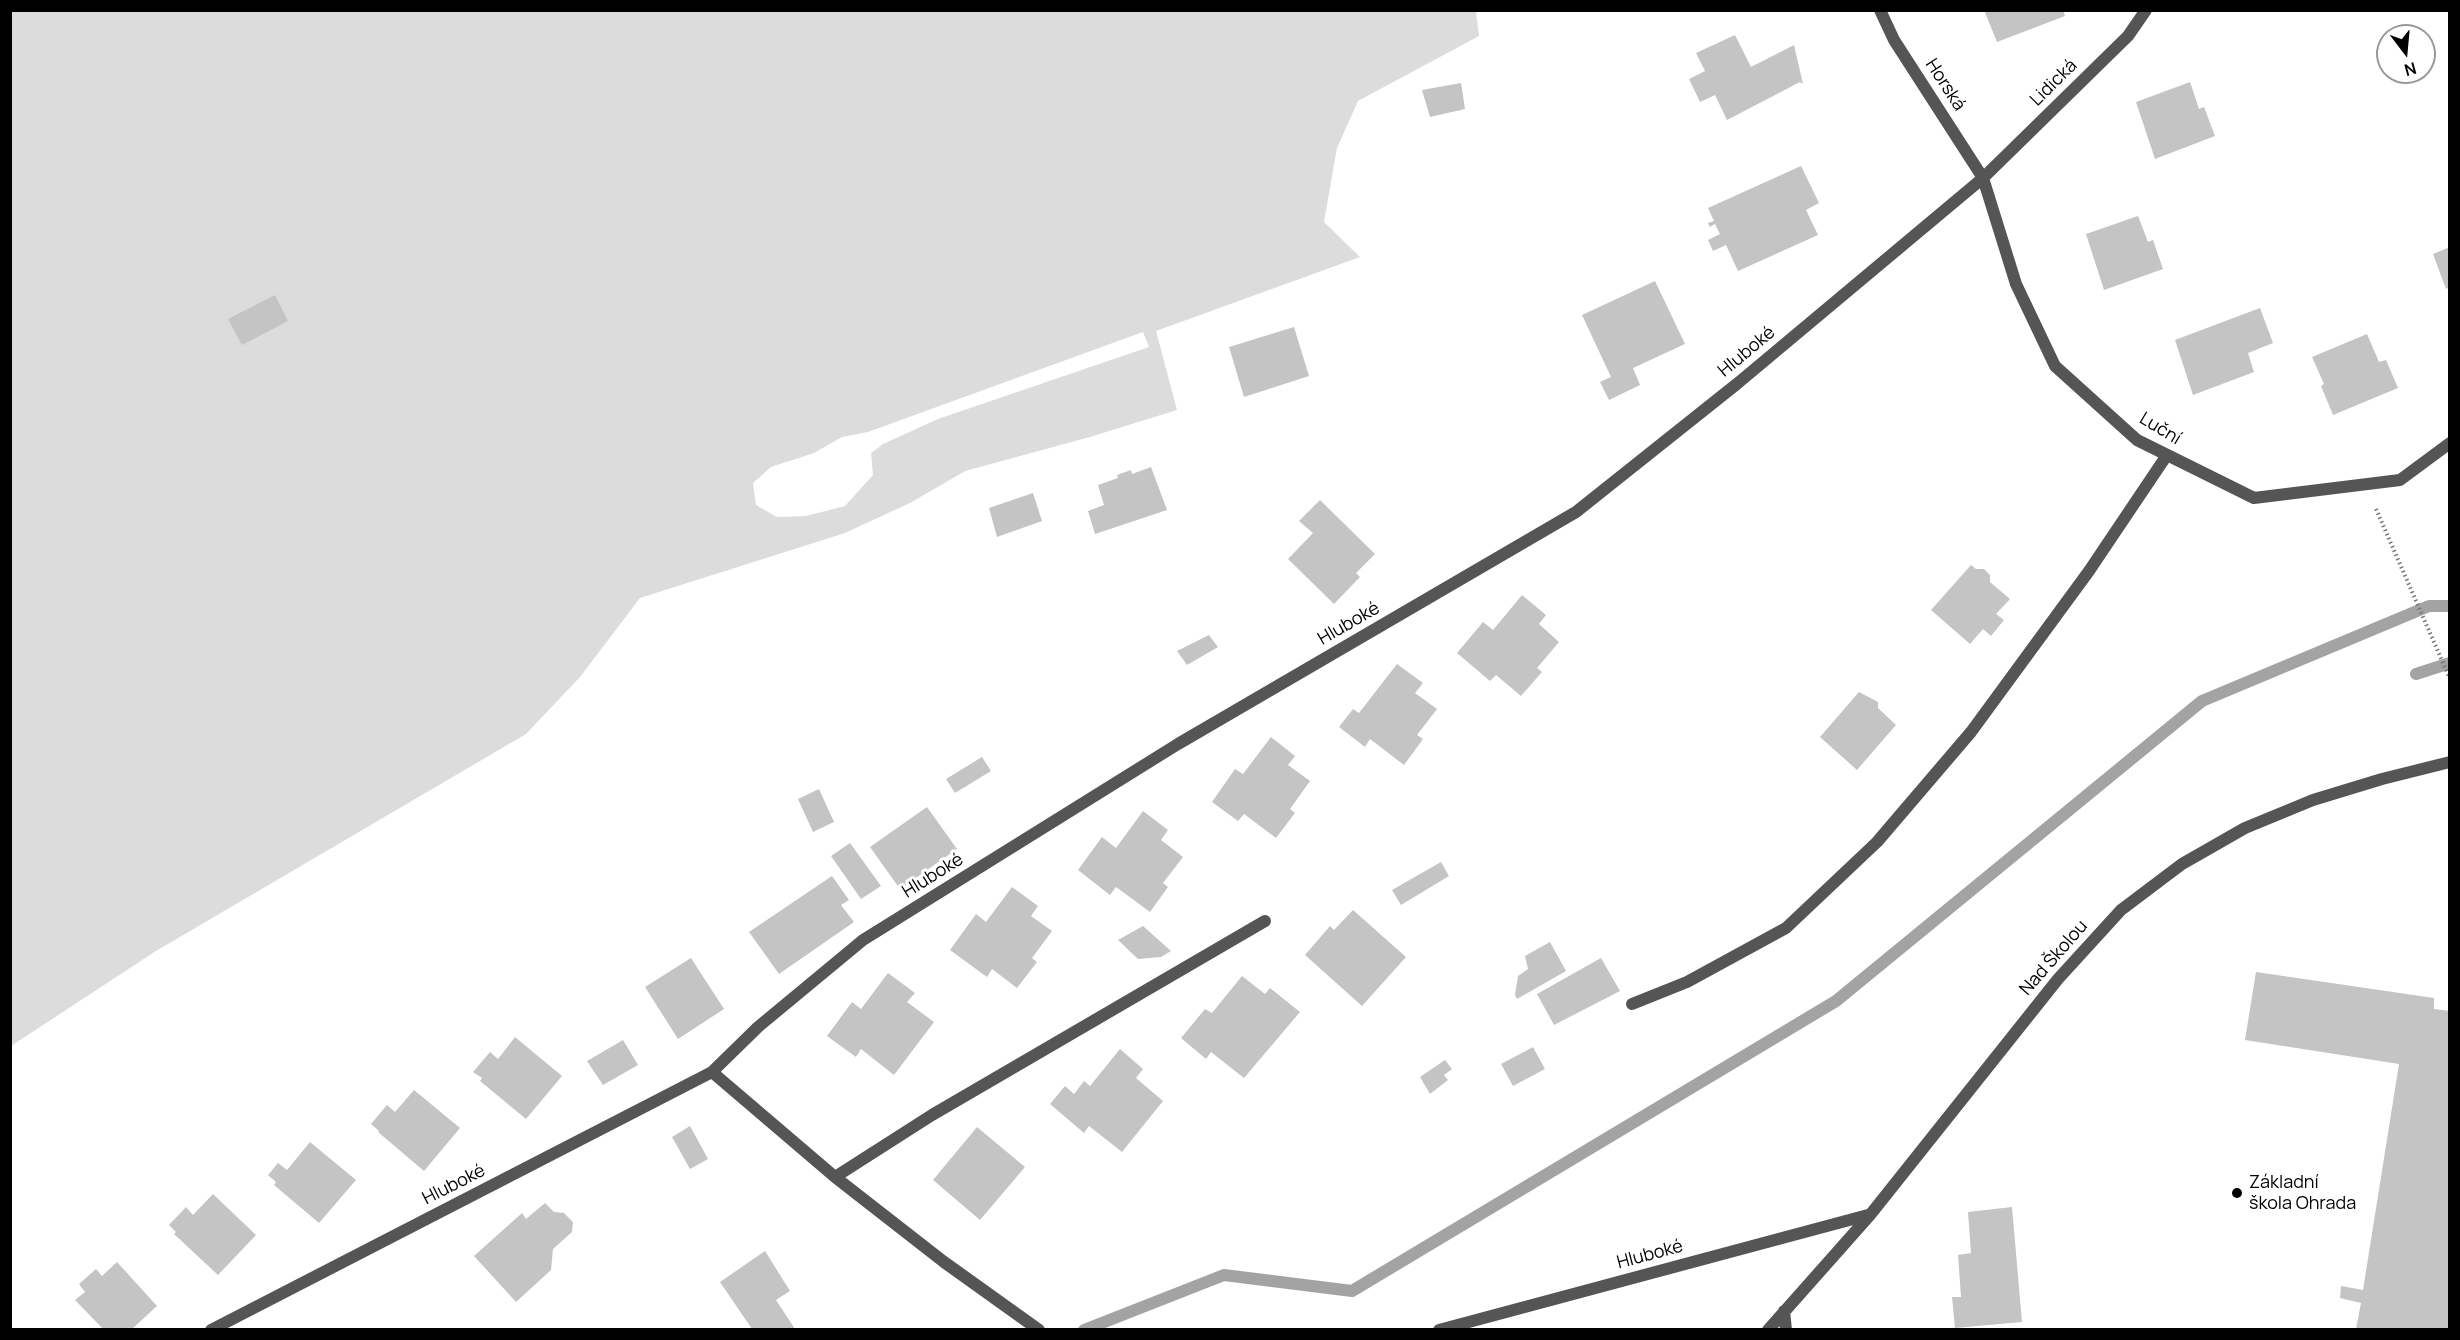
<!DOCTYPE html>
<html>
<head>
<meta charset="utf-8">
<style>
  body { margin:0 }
  #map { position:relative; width:2460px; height:1340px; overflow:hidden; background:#fff; font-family:Manrope,sans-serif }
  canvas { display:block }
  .frame { position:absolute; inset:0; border:12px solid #000; pointer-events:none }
  .north { position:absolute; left:2376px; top:24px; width:60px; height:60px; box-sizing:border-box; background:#fff; border:2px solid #999; border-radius:50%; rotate:164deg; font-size:16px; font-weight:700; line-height:24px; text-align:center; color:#000 }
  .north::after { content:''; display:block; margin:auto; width:21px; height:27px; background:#000; clip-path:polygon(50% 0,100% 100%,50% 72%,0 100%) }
</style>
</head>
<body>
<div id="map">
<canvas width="2460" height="1340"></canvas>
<div class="frame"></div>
<div class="north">N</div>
</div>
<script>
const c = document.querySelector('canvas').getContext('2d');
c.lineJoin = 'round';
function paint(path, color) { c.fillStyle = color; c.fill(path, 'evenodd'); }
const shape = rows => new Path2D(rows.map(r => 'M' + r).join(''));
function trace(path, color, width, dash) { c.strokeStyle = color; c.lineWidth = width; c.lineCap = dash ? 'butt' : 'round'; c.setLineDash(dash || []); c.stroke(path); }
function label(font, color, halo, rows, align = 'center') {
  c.font = font + ' Manrope,sans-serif'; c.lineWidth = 6; c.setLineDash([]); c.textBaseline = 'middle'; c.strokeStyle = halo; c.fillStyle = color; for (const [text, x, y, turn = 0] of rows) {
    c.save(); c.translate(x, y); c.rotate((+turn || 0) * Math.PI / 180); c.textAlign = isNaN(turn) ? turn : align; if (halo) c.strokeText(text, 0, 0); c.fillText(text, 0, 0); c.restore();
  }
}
paint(shape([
  [11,11,1476,11,1479,36,1358,101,1337,148,1324,222,1360,257,1156,331,1177,410,1090,437,965,471,912,502,845,533,640,598,580,677,526,734,156,951,11,1046],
  [1143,332,1149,347,938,419,883,444,871,453,873,475,845,506,806,516,777,517,756,505,753,483,771,467,814,453,842,437,868,432]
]), '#dcdcdc');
trace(shape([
  [2416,674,2450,663],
  [1084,1330,1224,1275,1352,1291,1836,1001,2202,701,2429,606,2450,606]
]), '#a3a3a3', 12);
paint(shape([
  [1984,10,2063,10,2065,16,1997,42],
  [1735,35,1751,67,1794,45,1803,84,1800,82,1727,120,1715,95,1700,102,1689,79,1705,71,1696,53],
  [2190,82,2199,109,2204,107,2215,136,2155,159,2136,102],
  [1461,83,1465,109,1430,117,1422,90],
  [1801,166,1819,203,1806,210,1818,235,1738,271,1726,245,1713,251,1708,240,1720,234,1715,224,1710,227,1708,223,1714,221,1708,208],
  [2138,216,2148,242,2153,240,2163,269,2104,290,2086,234],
  [2450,247,2450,287,2446,289,2433,254],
  [1655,281,1685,344,1633,368,1640,385,1609,400,1600,382,1611,377,1582,315],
  [275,295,288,321,242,345,228,319],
  [2260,308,2273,343,2248,353,2254,372,2193,395,2175,340],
  [1294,327,1309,376,1244,397,1229,347],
  [2367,334,2379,362,2386,360,2398,388,2333,415,2321,386,2324,384,2312,357],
  [1151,467,1167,510,1095,534,1088,511,1104,505,1098,485,1118,478,1117,475,1131,470,1132,474],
  [1033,493,1042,521,997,537,989,508],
  [1320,500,1375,554,1356,573,1360,577,1334,604,1288,559,1313,533,1299,521],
  [1971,565,1976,569,1984,569,1990,575,1990,582,2010,599,1996,614,2004,620,1991,636,1983,629,1970,644,1931,610],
  [1522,595,1546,615,1539,624,1559,642,1537,668,1542,672,1521,696,1496,675,1490,681,1457,653,1483,622,1493,630],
  [1209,635,1218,647,1187,665,1177,651],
  [1397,664,1423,683,1415,693,1437,709,1417,735,1423,739,1404,765,1370,739,1365,747,1339,727,1353,709,1359,713],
  [1859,692,1878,702,1878,708,1896,725,1857,770,1820,737],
  [1271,737,1295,756,1288,765,1310,781,1290,809,1295,813,1276,838,1244,814,1238,821,1212,802,1235,769,1243,774],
  [982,757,991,771,955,793,946,779],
  [819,789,834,822,813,832,798,799],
  [927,807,957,849,900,889,870,847],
  [1143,811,1168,830,1161,840,1183,857,1163,883,1168,887,1150,912,1116,887,1110,895,1078,870,1102,837,1116,848],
  [850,843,881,886,861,899,831,856],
  [1441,862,1449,876,1401,905,1392,890],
  [832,876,849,900,841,905,854,922,779,974,749,932],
  [1012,887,1038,906,1031,916,1052,931,1032,958,1037,962,1017,988,992,969,987,977,950,950,976,914,986,922],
  [1353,910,1406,957,1362,1006,1305,955,1330,926,1334,930],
  [1143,926,1171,951,1161,957,1138,959,1118,940],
  [1550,942,1566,971,1517,999,1515,995,1518,976,1528,969,1525,956],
  [691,958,724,1009,678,1039,645,987],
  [1601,958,1620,991,1554,1025,1537,994],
  [2256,972,2434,998,2434,1009,2450,1011,2450,1329,2356,1329,2361,1303,2340,1298,2341,1286,2363,1290,2399,1064,2245,1040],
  [888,973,915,993,907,1002,934,1022,894,1075,861,1049,856,1057,827,1036,852,1002,861,1009],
  [1242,976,1265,994,1270,988,1300,1012,1244,1078,1211,1052,1206,1059,1181,1038,1205,1009,1212,1013],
  [515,1037,562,1076,526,1119,480,1081,482,1078,473,1072,490,1052,498,1059],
  [623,1040,638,1065,603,1085,587,1061],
  [1533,1047,1545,1069,1513,1086,1501,1064],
  [1120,1049,1143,1069,1136,1078,1163,1101,1122,1152,1089,1126,1084,1133,1050,1104,1065,1086,1074,1094,1084,1081,1090,1086],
  [1445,1060,1452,1069,1444,1075,1448,1080,1430,1094,1420,1077],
  [414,1090,460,1128,424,1171,378,1132,379,1131,371,1124,387,1105,395,1112],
  [690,1126,708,1159,690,1169,672,1137],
  [977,1127,1025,1167,980,1220,933,1180],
  [310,1142,356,1180,319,1223,274,1185,276,1182,268,1175,278,1163,287,1170],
  [213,1194,256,1235,218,1275,174,1234,176,1232,169,1225,186,1207,193,1215],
  [545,1203,554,1212,564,1213,573,1222,572,1232,553,1249,551,1270,516,1302,474,1256,522,1213,526,1219],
  [2012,1207,2022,1322,1955,1328,1952,1297,1961,1297,1958,1255,1971,1253,1968,1212],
  [765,1251,790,1291,776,1300,795,1329,752,1329,720,1282],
  [117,1262,157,1306,132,1329,103,1329,75,1300,85,1292,79,1284,96,1269,102,1276]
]), '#c4c4c4');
trace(shape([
  [2376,509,2450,679]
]), '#777', 4, [1.5, 3]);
trace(shape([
  [1880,10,1894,40,1983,178,2016,284,2055,366,2137,440,2254,498,2400,480,2450,443],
  [1632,1004,1687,982,1786,928,1877,842,1971,732,2089,571,2167,455],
  [712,1072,835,1177,944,1262,1039,1330],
  [835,1177,932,1115,1265,921],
  [1784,1311,1786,1330],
  [211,1330,712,1072,758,1027,863,940,1178,744,1576,512,1738,383,1983,178,2128,36,2146,10],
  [1439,1330,1868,1215],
  [1768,1330,1870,1215,2058,979,2121,910,2182,864,2245,828,2313,800,2382,779,2450,762]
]), '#555', 12);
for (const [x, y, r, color] of [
  [2237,1193,6,"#000"]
]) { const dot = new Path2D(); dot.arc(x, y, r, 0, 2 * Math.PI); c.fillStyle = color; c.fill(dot); trace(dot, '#fff', 2); }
label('18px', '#000', '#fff', [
  ["Lidická",2054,83,-45],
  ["Horská",1945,85,57],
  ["Hluboké",1747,352,-40],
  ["Luční",2160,429,31],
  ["Hluboké",1349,624,-30],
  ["Hluboké",933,876,-32],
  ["Nad Školou",2054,958,-49],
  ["Hluboké",454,1185,-27],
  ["Hluboké",1650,1255,-15]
]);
label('18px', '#000', '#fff', [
  ["Základní",2249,1183],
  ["škola Ohrada",2249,1204]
], 'left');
</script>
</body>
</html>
